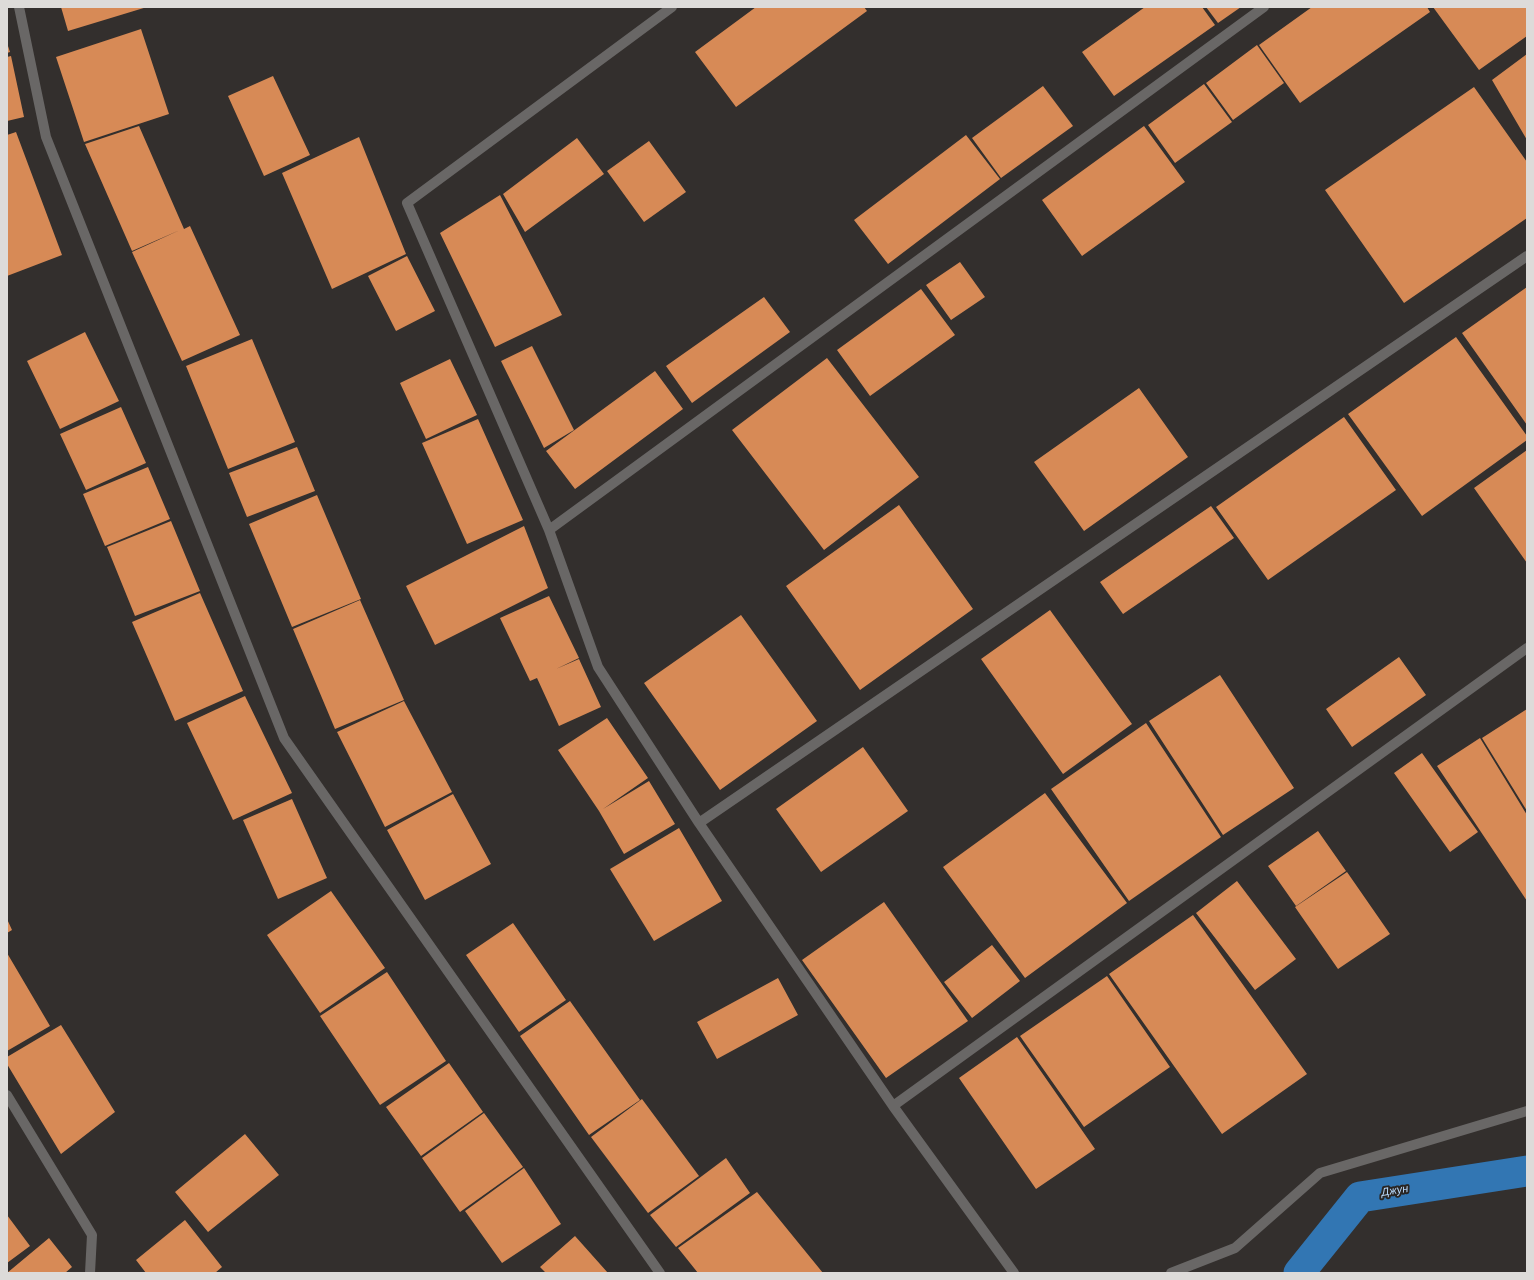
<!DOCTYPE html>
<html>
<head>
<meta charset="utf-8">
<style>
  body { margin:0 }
  #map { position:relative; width:1534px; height:1280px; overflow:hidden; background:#332f2d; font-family:Signika,sans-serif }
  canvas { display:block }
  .frame { position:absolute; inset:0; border:8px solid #dddbd9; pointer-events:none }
</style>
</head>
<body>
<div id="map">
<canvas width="1534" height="1280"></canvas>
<div class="frame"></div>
</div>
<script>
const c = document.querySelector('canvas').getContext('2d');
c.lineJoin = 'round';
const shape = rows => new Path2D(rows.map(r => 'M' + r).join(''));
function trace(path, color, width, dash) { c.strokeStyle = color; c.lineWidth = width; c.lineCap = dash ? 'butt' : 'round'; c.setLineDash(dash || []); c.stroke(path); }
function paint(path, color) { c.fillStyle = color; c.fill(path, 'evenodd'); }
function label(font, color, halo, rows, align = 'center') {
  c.font = font + ' Signika,sans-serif'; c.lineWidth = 4; c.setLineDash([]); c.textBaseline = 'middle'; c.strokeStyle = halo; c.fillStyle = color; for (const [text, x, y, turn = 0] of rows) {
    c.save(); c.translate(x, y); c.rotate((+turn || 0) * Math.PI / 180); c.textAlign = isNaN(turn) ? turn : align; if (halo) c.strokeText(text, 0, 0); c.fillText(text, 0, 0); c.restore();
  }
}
trace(shape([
  [1299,1273,1360,1197,1527,1171]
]), '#3276b3', 31);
paint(shape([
  [61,7,147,7,68,31],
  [756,7,864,7,867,11,736,107,695,52],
  [1145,7,1202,7,1215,25,1114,96,1082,52],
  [1206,7,1241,7,1218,23],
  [1312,7,1427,7,1430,12,1300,103,1259,45],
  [1433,7,1527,7,1527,36,1479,70],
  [141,29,169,114,84,142,56,57],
  [7,43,10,52,7,53],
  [1257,45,1284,83,1233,120,1206,83],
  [1527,54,1527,140,1492,80],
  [11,56,24,117,7,121,7,57],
  [273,76,310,155,264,176,228,96],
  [1204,84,1232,122,1175,163,1148,125],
  [1043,86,1073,126,1001,178,972,138],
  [1474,87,1527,162,1527,218,1404,303,1325,190],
  [139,126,184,229,190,226,240,335,182,361,132,252,180,230,132,251,85,144],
  [1144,126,1185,182,1082,256,1042,200],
  [16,132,62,255,7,276,7,135],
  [966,135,1000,179,888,264,854,220],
  [359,137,406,254,332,289,282,173],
  [577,138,604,174,525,232,503,194],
  [649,141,686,192,644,222,607,171],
  [500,195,562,315,495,347,440,233],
  [407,256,435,311,396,331,368,276],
  [960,262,985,297,951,320,926,285],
  [1527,287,1527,425,1462,333],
  [921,289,955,335,870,396,837,350],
  [764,297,790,332,692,403,666,366],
  [85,332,119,401,60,429,27,361],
  [1456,337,1527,436,1527,440,1422,516,1348,414],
  [252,339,295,442,228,469,186,366],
  [532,346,574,430,544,448,501,361],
  [827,358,919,477,824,550,732,430],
  [450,359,477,415,426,439,400,383],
  [655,371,683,409,575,489,546,451],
  [1139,388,1188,457,1084,531,1034,462],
  [121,407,146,463,86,490,60,434],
  [1344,417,1396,490,1268,580,1216,507],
  [478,419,523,520,467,544,422,443],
  [297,447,315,491,247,517,229,473],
  [1527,450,1527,563,1474,488],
  [148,467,170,519,105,546,83,494],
  [317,495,361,599,292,627,249,524],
  [899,505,973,609,860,690,786,586],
  [1211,506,1234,538,1123,614,1100,582],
  [171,521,200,591,135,616,107,547],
  [524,526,548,588,435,645,406,586],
  [200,593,243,691,175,721,132,622],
  [549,596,579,658,556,669,579,659,601,707,559,726,537,678,530,681,500,618],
  [360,600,404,700,335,729,293,629],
  [1050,610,1132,724,1063,774,981,659],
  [741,615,817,721,720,790,644,683],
  [1399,657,1426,695,1352,747,1326,709],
  [1220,675,1294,788,1223,835,1149,721],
  [245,696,292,793,233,820,187,723],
  [404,701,452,792,385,827,337,732],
  [1527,709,1527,811,1482,738],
  [607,718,648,778,603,809,649,781,675,824,624,854,599,811,558,750],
  [1146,723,1221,837,1129,901,1051,789],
  [1480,738,1527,815,1527,901,1437,766],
  [863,747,908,811,821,872,776,809],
  [1422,753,1478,832,1450,852,1394,773],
  [1045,793,1127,903,1025,978,943,867],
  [453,794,491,864,425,900,387,830],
  [292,799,327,878,278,899,243,820],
  [679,828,722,901,654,941,610,869],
  [1318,831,1346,871,1296,906,1268,866],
  [1347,872,1390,934,1338,969,1295,907],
  [1237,881,1296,959,1255,990,1196,913],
  [331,891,385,968,320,1013,267,935],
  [884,902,968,1021,886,1078,802,960],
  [1193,915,1307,1074,1222,1134,1109,974],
  [7,919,12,930,7,933],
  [513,923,566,1000,519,1032,466,955],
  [992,945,1020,981,972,1018,944,982],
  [7,953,50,1026,7,1051],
  [387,972,446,1061,380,1105,320,1016],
  [1107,976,1170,1067,1084,1127,1020,1036],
  [778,978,798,1015,717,1059,697,1022],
  [570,1001,640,1100,589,1135,520,1036],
  [61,1025,115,1112,61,1154,7,1064,7,1057],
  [1017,1037,1095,1149,1036,1189,959,1078],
  [449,1063,483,1112,421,1156,386,1107],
  [642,1099,699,1176,648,1213,591,1137],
  [484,1113,523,1167,460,1212,422,1158],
  [245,1134,279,1175,208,1232,175,1192],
  [726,1158,750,1193,676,1247,650,1215],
  [524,1168,561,1224,502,1263,465,1211],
  [757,1192,823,1273,698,1273,678,1248],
  [7,1215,30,1246,7,1263],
  [185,1220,222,1267,215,1273,146,1273,136,1260],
  [575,1236,608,1273,546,1273,540,1267],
  [49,1238,72,1267,65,1273,7,1273]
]), '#d78a56');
trace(shape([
  [19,7,46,137,284,738,660,1273],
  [672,7,407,203,549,530,598,667,699,823,893,1106,1014,1273],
  [549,530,1264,7],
  [699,823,1527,256],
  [7,1095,92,1235,90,1273],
  [893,1106,1527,648],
  [1171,1273,1235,1248,1320,1173,1527,1111]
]), '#696766', 10);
label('italic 11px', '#b8d9fb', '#292523', [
  ["Джун",1395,1191,-9]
]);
</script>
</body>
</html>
